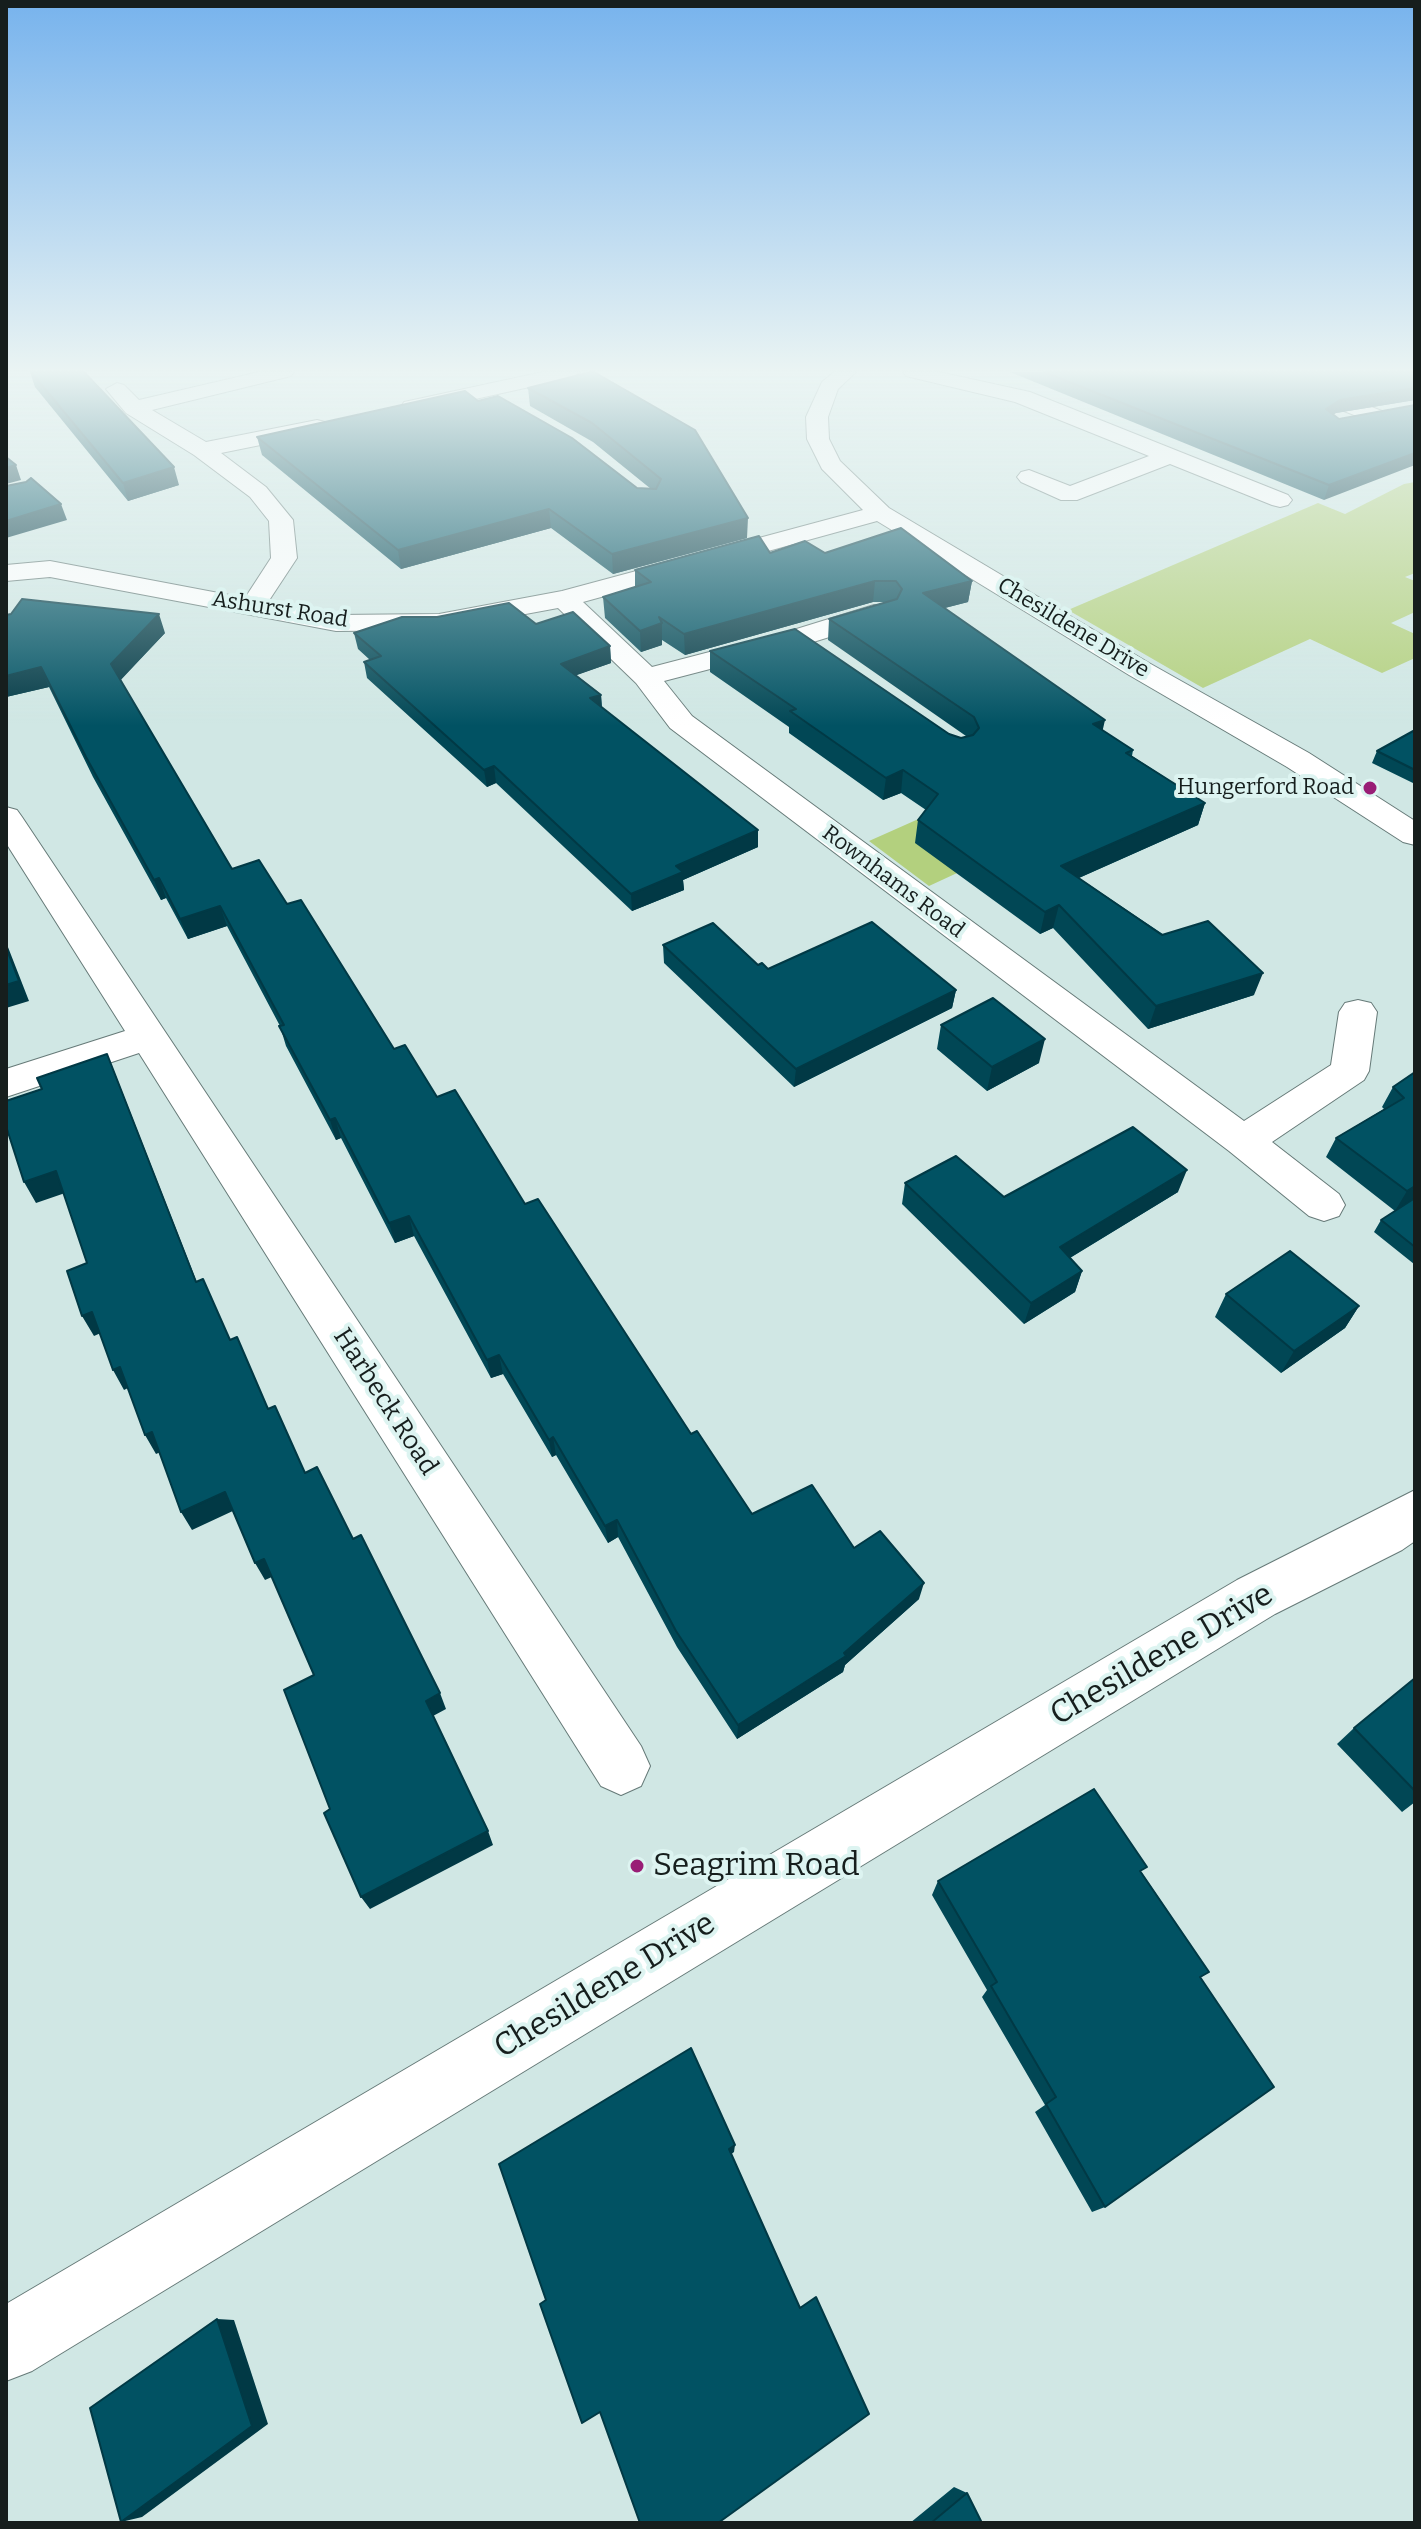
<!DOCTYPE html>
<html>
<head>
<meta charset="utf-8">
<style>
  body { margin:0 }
  #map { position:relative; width:1421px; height:2529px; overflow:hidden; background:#d0e7e4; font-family:Bitter,serif }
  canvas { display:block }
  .frame { position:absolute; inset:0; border:8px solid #161e1d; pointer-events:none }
</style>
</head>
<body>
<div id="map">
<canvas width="1421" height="2529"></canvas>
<div class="frame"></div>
</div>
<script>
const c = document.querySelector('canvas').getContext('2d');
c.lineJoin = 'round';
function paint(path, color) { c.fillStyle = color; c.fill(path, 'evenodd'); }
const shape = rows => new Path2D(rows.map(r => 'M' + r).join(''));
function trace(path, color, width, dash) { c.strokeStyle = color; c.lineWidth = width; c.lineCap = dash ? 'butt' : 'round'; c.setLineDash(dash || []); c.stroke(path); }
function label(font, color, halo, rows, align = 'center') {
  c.font = font + ' Bitter,serif'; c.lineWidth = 8; c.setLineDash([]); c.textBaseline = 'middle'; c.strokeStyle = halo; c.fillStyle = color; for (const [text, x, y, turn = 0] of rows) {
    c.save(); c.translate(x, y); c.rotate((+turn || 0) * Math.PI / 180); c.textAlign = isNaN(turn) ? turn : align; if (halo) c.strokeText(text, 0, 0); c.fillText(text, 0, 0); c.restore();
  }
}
paint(shape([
  [1415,482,1415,573,1405,577,1415,581,1415,612,1391,623,1415,634,1415,658,1382,673,1310,639,1203,688,1068,610,1318,503,1345,514,1404,484],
  [986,789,1048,831,929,886,869,841]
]), '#b3d07e');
const minor = shape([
  [259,372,294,372,291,376,152,410,206,442,317,420,325,422,328,427,325,432,221,453,266,487,293,520,297,558,268,602,336,615,439,614,562,591,863,510,822,469,807,439,806,417,822,382,834,372,856,372,838,389,828,417,829,439,840,461,889,508,1149,663,1309,753,1415,821,1415,845,1403,842,1287,767,1129,675,877,521,583,602,652,667,790,631,874,605,894,605,897,611,894,617,810,643,664,681,692,716,1244,1121,1331,1065,1339,1012,1345,1003,1358,1000,1371,1003,1377,1012,1369,1071,1364,1080,1272,1142,1339,1194,1345,1205,1339,1216,1324,1221,1309,1216,1229,1151,670,728,636,683,558,608,439,630,336,631,50,577,6,581,6,565,50,561,245,598,271,558,269,521,250,497,194,455,126,413,106,389,117,383,124,385,139,400,259,372],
  [543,372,580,372,570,378,412,413,401,407,404,402,543,372],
  [903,372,939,372,1030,392,1288,495,1292,500,1288,505,1280,507,1272,505,1170,464,1077,500,1061,500,1021,482,1017,477,1021,472,1029,470,1070,486,1149,456,1015,402,906,376,903,372],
  [1332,392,1382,411,1385,416,1374,423,1324,403,1321,398,1332,392],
  [6,807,17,810,22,817,641,1746,650,1766,641,1786,621,1795,601,1786,139,1053,6,1097,6,1069,125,1031,6,843,6,807],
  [1415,1490,1415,1541,1402,1550,1275,1614,32,2371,6,2381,6,2304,1237,1580,1415,1490]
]);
trace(minor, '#667a78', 2);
paint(minor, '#fff');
paint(shape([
  [30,372,179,485,128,501,35,387],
  [591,372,747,538,613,574,551,528,401,569,262,455,257,437,478,401,637,488,651,489,593,442,530,406,528,388],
  [1010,372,1415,372,1415,400,1336,413,1333,414,1339,419,1415,405,1324,500],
  [770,553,825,553,972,581,968,602,945,608,1102,730,1133,750,1132,756,1205,803,1198,825,1079,878,1254,995,1148,1029,1053,928,1040,934,915,843,918,820,926,810,901,793,883,800,789,733,789,727,710,672,710,651,949,734,961,738,966,736,828,640,829,619,886,602,873,602,685,655,662,640,662,645,641,652,605,618,603,597,635,587,635,570],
  [6,615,165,633,120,680,232,869,287,904,394,1049,437,1097,525,1204,691,1434,752,1514,854,1548,919,1599,845,1665,843,1672,737,1739,677,1647,618,1537,608,1543,556,1455,552,1457,503,1374,491,1378,414,1236,395,1243,341,1138,336,1140,286,1046,280,1026,227,926,188,939,166,898,161,900,93,777,49,687,6,697],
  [536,624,610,646,611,663,576,675,601,695,602,708,758,830,758,847,683,880,684,890,632,911,496,783,487,787,367,678,364,662,370,660,358,649,354,633],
  [1415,730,1415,784,1372,763,1377,751],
  [663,945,758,965,768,969,956,990,952,1008,794,1087,664,963],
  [941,1025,1039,1063,987,1091,937,1049],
  [1415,1072,1415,1198,1395,1211,1326,1157,1336,1138,1384,1109,1382,1107,1393,1087],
  [905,1183,1004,1197,1178,1192,1070,1258,1082,1271,1075,1292,1024,1324,902,1204],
  [1415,1198,1415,1263,1414,1264,1374,1232,1381,1220],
  [1226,1294,1359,1306,1345,1328,1281,1373,1215,1317],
  [1415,1678,1415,1802,1402,1812,1337,1744,1354,1728],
  [1142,1873,1209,1972,1200,1978,1105,2207,1092,2212,1035,2112,1045,2105,982,1997,987,1990,932,1895,938,1881],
  [954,2487,967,2493,982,2523,910,2523]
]), '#014755');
paint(shape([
  [1415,388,1415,400,1336,413,1322,422,1326,409,1340,400],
  [1415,453,1415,465,1324,500,1329,485],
  [16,465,21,480,6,484,6,468],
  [174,467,179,485,128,501,123,483],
  [61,504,67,520,6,538,6,521],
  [549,509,551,528,401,569,398,550],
  [748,518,747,538,613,574,612,554],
  [875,581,873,602,685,655,684,634],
  [972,581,968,602,921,614,923,593],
  [159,614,165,633,118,683,111,664],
  [662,623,662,645,641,652,640,631],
  [610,646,611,663,563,680,561,664],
  [41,667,49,687,6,697,6,676],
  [601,695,602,711,590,698],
  [1105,720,1100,742,1093,724],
  [494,766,496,783,487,787,484,770],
  [903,770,901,793,883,800,886,778],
  [1205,803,1198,825,1056,888,1061,866],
  [758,830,758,847,683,880,684,890,632,911,631,894,676,866],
  [159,878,166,898,161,900,154,880],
  [1059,905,1053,928,1040,934,1045,912],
  [220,906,227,926,188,939,180,919],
  [6,942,29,1001,6,1008],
  [1263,973,1254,995,1148,1029,1156,1006],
  [956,990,952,1008,794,1087,796,1069],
  [1045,1039,1039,1063,987,1091,992,1067],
  [107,1054,116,1076,205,1303,196,1282],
  [335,1118,341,1138,336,1140,330,1120],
  [1187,1170,1178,1192,1053,1268,1060,1247],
  [56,1171,68,1192,36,1203,24,1182],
  [1415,1186,1415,1198,1395,1211,1407,1191],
  [409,1216,414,1236,395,1243,389,1223],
  [1082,1271,1075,1292,1024,1324,1031,1303],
  [1359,1306,1345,1328,1281,1373,1294,1351],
  [92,1312,103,1332,94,1336,82,1316],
  [499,1355,503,1374,491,1378,487,1360],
  [120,1367,132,1386,124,1390,113,1370],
  [152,1432,163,1451,156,1454,145,1435],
  [553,1437,556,1455,552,1457,549,1440],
  [225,1492,235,1510,192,1530,181,1512],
  [617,1520,618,1537,608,1543,605,1526],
  [264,1559,274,1576,265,1580,255,1563],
  [924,1583,919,1599,845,1665,843,1672,737,1739,738,1725,844,1653],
  [440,1693,446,1709,433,1716,426,1701],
  [488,1831,493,1845,370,1909,361,1897],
  [735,2145,734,2152,729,2156,729,2149],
  [217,2319,234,2320,268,2424,142,2517,121,2522]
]), '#013945');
const building = shape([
  [31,372,84,372,174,467,123,483,31,372],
  [591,372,594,372,695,430,748,518,612,554,549,509,398,550,257,437,465,391,478,401,498,396,572,438,637,488,656,489,661,479,592,423,528,388,591,372],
  [1044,372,1415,372,1415,388,1340,400,1326,409,1339,419,1415,405,1415,453,1329,485,1044,372],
  [6,457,16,465,6,468,6,457],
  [31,478,61,504,6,521,6,486,26,482,31,478],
  [901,528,972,581,923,593,1105,720,1093,724,1133,750,1126,753,1205,803,1061,866,1162,935,1208,921,1263,973,1156,1006,1059,905,1045,912,918,820,938,794,903,770,886,778,790,711,796,709,710,651,795,629,949,734,961,738,973,735,979,728,974,717,829,619,897,599,902,589,896,581,875,581,684,634,659,617,662,623,640,631,603,597,651,582,635,570,759,536,770,553,805,541,825,553,901,528],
  [22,599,159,614,111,664,232,869,259,860,287,904,301,900,394,1049,405,1045,437,1097,455,1090,525,1204,538,1199,691,1434,697,1431,752,1514,812,1485,854,1548,880,1531,924,1583,844,1653,846,1656,738,1725,676,1631,617,1520,605,1526,553,1437,549,1440,499,1355,487,1360,409,1216,389,1223,335,1118,330,1120,279,1026,284,1025,220,906,180,919,159,878,154,880,86,757,41,667,6,676,6,615,11,614,22,599],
  [509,603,536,624,573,612,610,646,561,664,601,695,590,698,758,830,676,866,683,872,631,894,494,766,484,770,364,662,381,656,354,633,402,617,437,617,509,603],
  [1415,730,1415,770,1377,751,1415,730],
  [872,922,956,990,796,1069,663,945,713,923,758,965,762,963,768,969,872,922],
  [6,947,19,981,6,985,6,947],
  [993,998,1045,1039,992,1067,941,1025,993,998],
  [107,1054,196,1282,203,1279,230,1340,237,1337,268,1409,275,1406,305,1473,317,1467,353,1539,361,1535,440,1693,426,1701,488,1831,361,1897,324,1813,330,1809,284,1690,314,1675,264,1559,255,1563,225,1492,181,1512,152,1432,145,1435,120,1367,113,1370,92,1312,82,1316,67,1271,87,1263,56,1171,24,1182,6,1126,6,1101,42,1089,37,1078,107,1054],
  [1415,1072,1415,1186,1407,1191,1336,1138,1404,1098,1393,1087,1415,1072],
  [1133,1127,1187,1170,1060,1247,1082,1271,1031,1303,905,1183,956,1156,1004,1197,1133,1127],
  [1415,1198,1415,1247,1381,1220,1415,1198],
  [1290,1251,1359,1306,1294,1351,1226,1294,1290,1251],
  [1415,1678,1415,1791,1354,1728,1415,1678],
  [1094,1789,1147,1867,1140,1871,1209,1972,1200,1977,1274,2087,1105,2207,1046,2104,1056,2097,991,1986,997,1982,938,1881,1094,1789],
  [691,2048,735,2145,729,2149,800,2308,816,2297,869,2414,718,2523,640,2523,600,2412,582,2423,540,2304,546,2300,499,2164,691,2048],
  [217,2319,252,2426,121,2522,90,2408,217,2319],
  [967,2493,982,2523,931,2523,967,2493]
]);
paint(building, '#015263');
trace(building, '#013945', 2);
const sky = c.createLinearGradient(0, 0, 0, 726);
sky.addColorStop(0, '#77b3ed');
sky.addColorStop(0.51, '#eaf4f3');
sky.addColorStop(1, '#eaf4f300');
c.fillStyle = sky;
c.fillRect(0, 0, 1421, 726);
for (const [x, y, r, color] of [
  [1370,788,8,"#991e76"],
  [637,1866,8,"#991e76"]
]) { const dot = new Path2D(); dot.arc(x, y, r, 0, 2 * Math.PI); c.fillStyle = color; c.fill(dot); trace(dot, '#ddf4f1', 3); }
label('22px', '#161e1d', '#ddf4f1', [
  ["Ashurst Road",280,610,9],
  ["Chesildene Drive",1073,628,31],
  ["Rownhams Road",893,882,37]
]);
label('22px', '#161e1d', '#ddf4f1', [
  ["Hungerford Road",1354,788]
], 'right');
label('26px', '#161e1d', '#ddf4f1', [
  ["Harbeck Road",385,1402,57]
]);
label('32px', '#161e1d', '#ddf4f1', [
  ["Chesildene Drive",1162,1655,-30],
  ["Chesildene Drive",605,1986,-31]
]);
label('32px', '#161e1d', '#ddf4f1', [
  ["Seagrim Road",653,1866]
], 'left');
</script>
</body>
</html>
